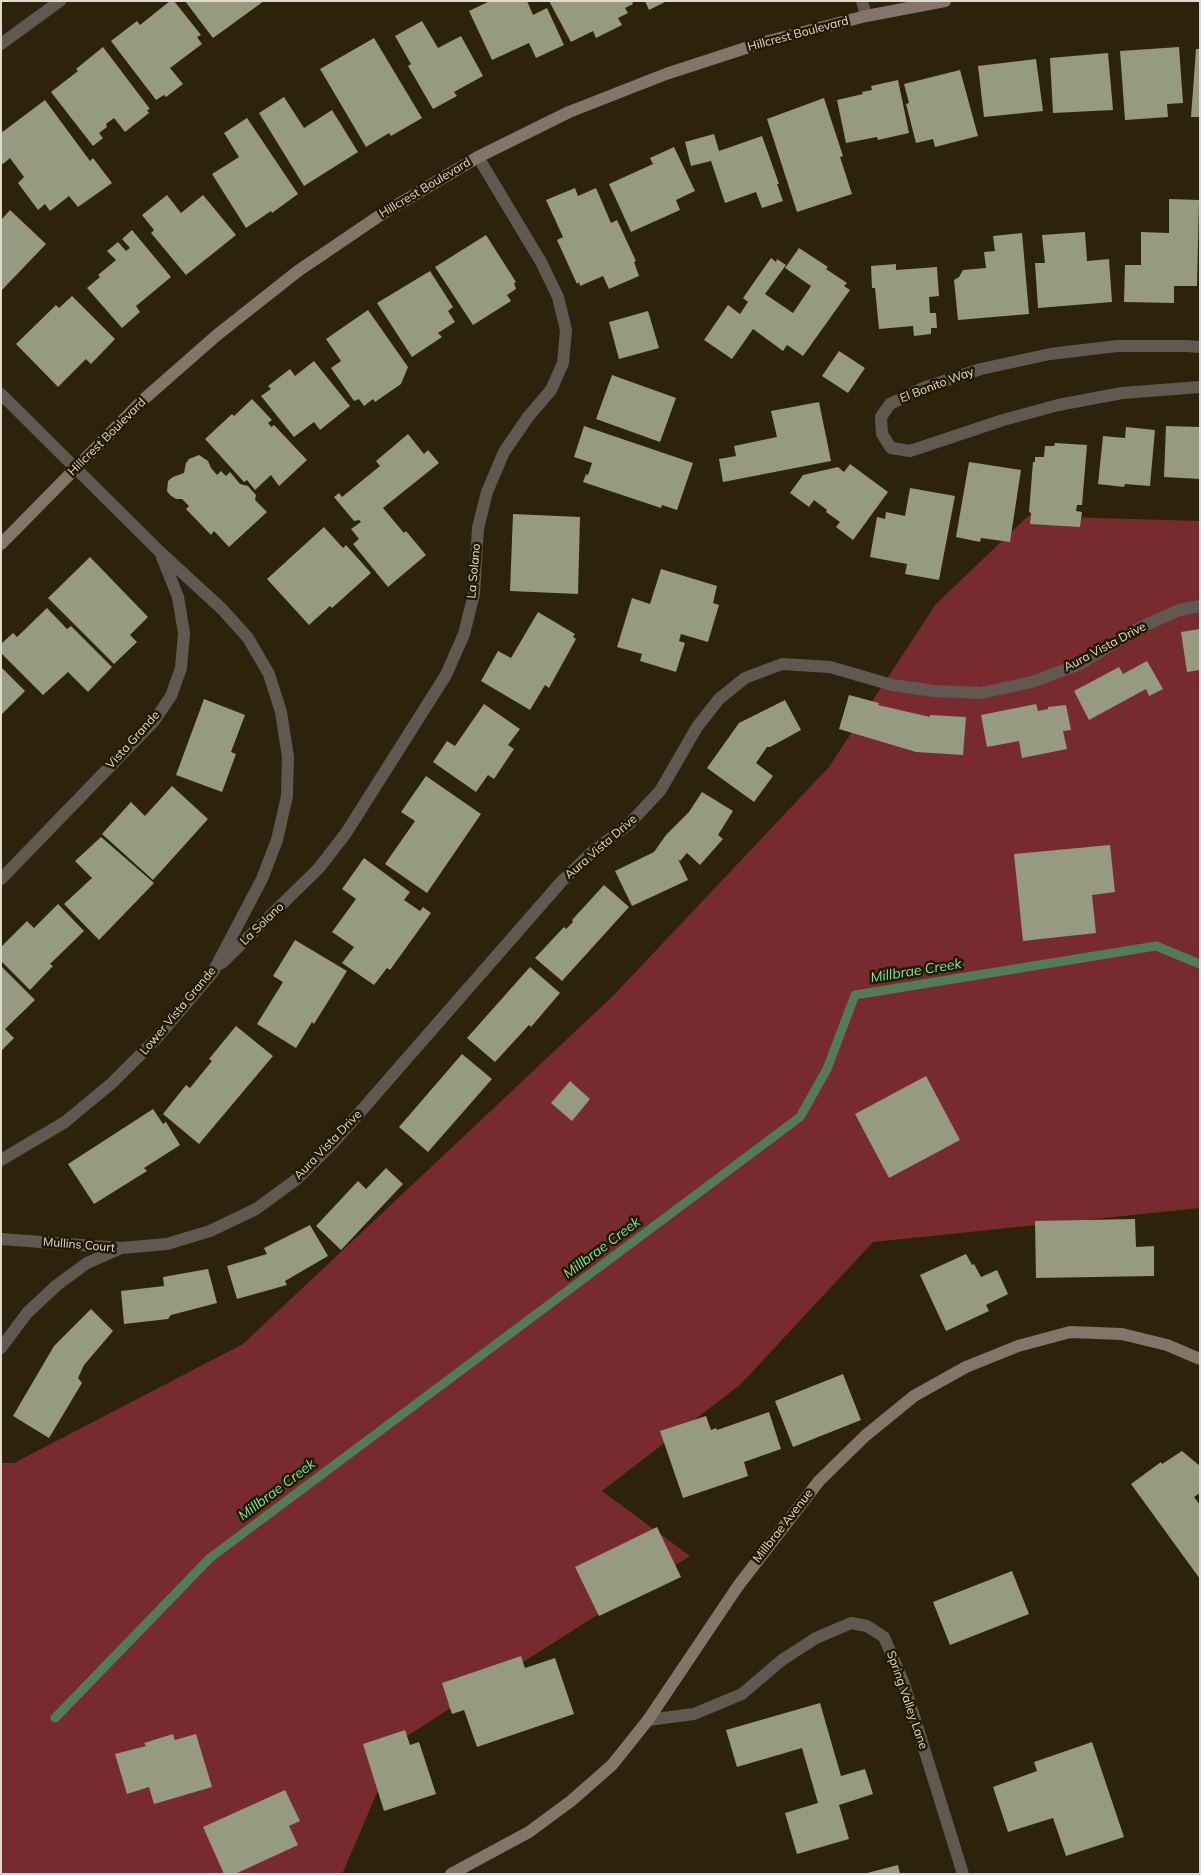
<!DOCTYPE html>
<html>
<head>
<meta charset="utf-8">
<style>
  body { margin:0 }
  #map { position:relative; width:1201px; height:1875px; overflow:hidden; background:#2d230d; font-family:Mulish,sans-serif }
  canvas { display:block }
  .frame { position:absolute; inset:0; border:2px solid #e1dacd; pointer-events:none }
</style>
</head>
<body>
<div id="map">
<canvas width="1201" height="1875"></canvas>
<div class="frame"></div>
</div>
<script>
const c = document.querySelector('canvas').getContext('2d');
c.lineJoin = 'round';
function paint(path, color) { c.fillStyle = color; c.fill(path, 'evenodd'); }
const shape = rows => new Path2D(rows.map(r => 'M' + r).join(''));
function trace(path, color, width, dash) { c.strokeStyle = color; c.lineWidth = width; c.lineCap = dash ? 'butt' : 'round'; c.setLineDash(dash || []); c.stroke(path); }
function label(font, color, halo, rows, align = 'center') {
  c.font = font + ' Mulish,sans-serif'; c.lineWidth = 5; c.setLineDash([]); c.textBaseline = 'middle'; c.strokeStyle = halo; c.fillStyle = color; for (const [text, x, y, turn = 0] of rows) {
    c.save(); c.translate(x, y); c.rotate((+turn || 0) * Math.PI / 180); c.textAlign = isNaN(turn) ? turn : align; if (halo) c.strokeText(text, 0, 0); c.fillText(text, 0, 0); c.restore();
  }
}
paint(shape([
  [1028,516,1200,521,1200,1208,873,1242,741,1384,602,1491,690,1556,399,1741,343,1872,340,1874,1,1874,1,1463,14,1463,243,1344,614,995,829,767,936,604]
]), '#772b2f');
trace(shape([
  [55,1718,210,1558,800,1117,827,1069,855,995,1156,946,1200,964]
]), '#527c58', 9);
paint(shape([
  [170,1,174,1,201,35,197,37,202,44,170,68,183,84,166,97,164,95,156,100,111,41,137,21,140,25],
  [185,1,264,1,213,38],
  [490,1,527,1,533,15,547,8,564,45,536,58,529,43,492,60,469,11],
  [549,1,632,1,633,4,625,8,628,13,618,18,622,25,596,38,593,31,571,42],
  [645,1,667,1,649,10],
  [422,21,438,48,461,36,483,76,454,92,457,96,433,109,408,66,411,64,395,36],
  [374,38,422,118,391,136,389,133,366,147,320,69],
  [103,47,150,109,147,110,149,113,125,132,114,118,106,124,107,127,99,133,103,138,93,146,51,92,78,71,76,69],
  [1179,47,1183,103,1167,104,1168,117,1125,120,1120,51],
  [1196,49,1200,49,1200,117,1191,117],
  [1108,53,1113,110,1053,113,1050,58],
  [1036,59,1043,111,984,117,978,66],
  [960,70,978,136,935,147,933,139,916,143,906,104,909,103,904,84],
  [898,80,909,133,878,140,877,137,846,143,837,100,863,94,862,92,872,90,871,86],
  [284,97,304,128,332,110,358,152,304,186,259,113],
  [824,98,843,156,840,157,852,194,797,212,767,119],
  [45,100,90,161,93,158,112,183,78,207,69,196,50,211,45,204,38,210,18,183,24,177,10,158,3,164,1,162,1,133],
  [247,118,298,194,272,213,271,211,246,228,212,174,239,157,224,133],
  [714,134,719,151,762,136,779,184,777,184,783,201,762,208,756,192,725,203,711,161,691,166,685,142],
  [674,147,695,191,676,200,680,210,631,232,609,184,653,164,650,158],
  [575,188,578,196,596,188,611,223,617,220,636,261,634,262,639,276,609,289,603,276,580,286,579,282,577,284,557,240,563,237,546,200],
  [167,195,181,213,203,195,236,235,186,275,151,233,154,230,142,215],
  [1169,199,1199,200,1197,286,1174,286,1174,303,1124,302,1125,265,1141,265,1141,232,1169,233],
  [10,210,46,244,1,291,1,220],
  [132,230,171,277,136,306,140,312,122,328,87,288,100,277,98,275,116,260,107,251,118,242,126,251,130,248,122,239],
  [1085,232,1087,261,1109,259,1112,302,1038,308,1035,263,1045,263,1042,235],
  [1022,233,1029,314,958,320,954,280,959,277,963,270,986,268,984,252,995,251,993,236],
  [486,235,516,282,514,283,516,289,507,295,511,301,473,325,435,267],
  [799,248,828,267,826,269,847,283,844,286,850,290,803,356,787,345,783,351,753,329,732,359,704,340,728,305,740,314,748,302,743,298,771,258,776,262,777,259,786,265,765,294,793,313,811,286,785,268],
  [896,264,896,270,937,267,939,296,929,297,930,313,936,313,937,328,931,328,931,334,914,336,913,326,879,329,875,288,872,288,871,266],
  [430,271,453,307,448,311,455,322,438,333,442,337,412,357,377,303],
  [72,296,115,339,91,364,86,359,58,387,16,344,56,305,59,308],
  [368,310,408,367,401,384,375,402,373,399,364,406,359,399,354,401,331,368,341,361,326,339],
  [648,311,659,348,619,359,609,322],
  [839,351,865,368,848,393,822,376],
  [314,361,350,406,320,430,314,422,294,437,261,396,271,389,268,386,290,369,295,376],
  [612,375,676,398,660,442,596,419],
  [252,399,272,420,268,423,271,427,274,425,307,460,279,486,271,475,255,490,247,480,244,482,205,439,232,414,234,416],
  [819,402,831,461,723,482,719,459,736,456,734,446,777,437,771,411],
  [584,426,693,463,677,510,662,505,661,508,583,482,586,474,588,475,592,463,574,457],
  [1166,426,1200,427,1200,479,1164,477],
  [1126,427,1155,430,1150,486,1125,484,1124,487,1098,484,1103,436,1125,438],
  [408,434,424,454,428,450,439,463,383,508,404,533,406,531,426,555,388,587,353,544,359,539,351,529,361,522,359,520,354,521,334,497,339,493,342,497,380,466,376,461],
  [1055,443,1087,445,1082,505,1077,505,1076,511,1082,512,1080,527,1030,524,1031,513,1029,512,1033,462,1035,462,1035,457,1044,457,1045,446,1054,446],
  [199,455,208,461,211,468,217,475,221,471,226,476,230,472,240,484,248,486,256,495,255,500,267,512,229,547,214,531,211,535,186,509,189,506,182,499,176,499,170,495,167,491,168,481,173,477,184,473,186,463,189,459],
  [969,462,1021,470,1010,542,981,538,980,542,956,537],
  [850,464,888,492,853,540,836,527,840,522,826,512,827,510,814,500,809,507,790,493,803,475,838,467,844,472],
  [910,488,955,496,939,580,905,574,907,564,870,557,877,517,885,519,886,512,905,516],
  [513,514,580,517,578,594,510,591],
  [324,527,343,548,346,545,371,573,332,608,330,606,309,625,267,579],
  [90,557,148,617,130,635,137,642,114,664,48,598],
  [661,569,717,586,713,603,719,605,708,642,681,634,679,641,685,643,676,672,640,661,642,654,617,647,632,598,650,604],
  [47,608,67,629,71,626,112,667,88,692,68,672,43,695,1,653,1,644,13,633,17,637],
  [538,612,575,634,573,637,576,639,549,688,545,685,530,710,481,681,498,651,511,658],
  [1200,629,1200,670,1187,672,1181,632],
  [1147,661,1163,689,1149,696,1146,689,1089,720,1074,691,1119,667,1123,674],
  [1,667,25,691,1,715],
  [849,695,879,703,878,705,930,717,930,715,966,717,963,755,916,752,839,729],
  [204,699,245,715,231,752,236,754,222,792,176,775],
  [785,700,801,730,770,747,767,747,756,763,773,776,754,802,707,768,739,723],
  [484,704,520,729,508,745,514,749,494,779,488,775,476,792,433,762,447,741,455,746],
  [1036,704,1038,711,1048,709,1048,707,1066,705,1071,730,1063,731,1067,749,1022,758,1019,741,987,747,981,715],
  [426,776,481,814,427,893,385,864,415,821,401,812],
  [172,786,208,819,153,880,102,834,131,802,145,816],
  [702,792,733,811,718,835,723,839,700,865,687,853,680,861,678,859,688,880,632,906,615,871,654,852,666,835,689,812],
  [101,837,154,883,99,940,64,904,92,878,75,861],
  [1110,845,1115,892,1092,895,1096,933,1023,941,1014,854],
  [364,858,410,892,404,900,420,911,423,907,431,913,390,970,387,968,374,985,342,963,354,947,332,932,356,899,342,889],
  [604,885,629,907,562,981,535,958,564,927,566,929,573,922,572,920],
  [58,904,84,931,50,964,53,966,30,990,1,961,1,947,27,921,34,928],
  [295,940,347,971,314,1024,312,1022,296,1048,257,1024,283,982,273,976],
  [1,966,35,1000,5,1029,14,1038,1,1051],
  [530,967,560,993,531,1027,529,1025,495,1062,467,1038],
  [236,1026,273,1056,199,1144,163,1114,186,1085,190,1088,212,1061,209,1059],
  [462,1054,492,1079,428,1152,399,1127],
  [926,1076,960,1140,889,1178,855,1114],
  [570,1081,590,1099,572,1121,551,1103],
  [153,1109,163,1124,166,1122,180,1145,144,1168,147,1171,94,1204,68,1164],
  [386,1168,403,1184,341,1250,316,1226,358,1181,366,1189],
  [1135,1219,1136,1247,1154,1246,1154,1276,1036,1278,1035,1221],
  [310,1225,328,1256,285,1281,287,1285,237,1299,227,1266,267,1254,264,1248],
  [966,1254,972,1265,974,1264,981,1277,997,1270,1008,1294,986,1305,989,1311,946,1331,920,1275],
  [208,1269,217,1303,171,1315,168,1319,124,1324,121,1291,164,1286,163,1277],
  [91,1309,113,1331,84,1365,78,1378,82,1383,49,1438,13,1416,54,1346],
  [843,1374,861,1420,793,1447,775,1401],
  [769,1412,781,1449,744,1462,748,1476,683,1498,660,1431,706,1416,711,1430,716,1428,717,1430],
  [1182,1451,1200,1466,1200,1493,1194,1497,1200,1505,1200,1579,1131,1484,1161,1462,1162,1464],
  [657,1527,681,1577,599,1616,575,1567],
  [1012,1571,1029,1614,950,1645,933,1602],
  [521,1656,525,1668,555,1658,574,1714,477,1747,464,1710,452,1714,442,1683],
  [820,1703,841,1776,865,1769,873,1794,839,1805,849,1839,797,1854,785,1813,818,1803,802,1748,737,1767,726,1730],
  [405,1730,410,1745,419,1742,436,1794,384,1811,363,1744],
  [173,1734,175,1740,196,1734,212,1787,154,1804,149,1787,127,1794,115,1754,146,1746,144,1743],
  [1092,1742,1124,1837,1066,1856,1053,1818,1008,1832,993,1787,1037,1771,1034,1762],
  [285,1790,300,1821,289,1826,298,1845,235,1874,224,1874,203,1827],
  [898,1865,900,1874,868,1874,867,1873]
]), '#959a80');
trace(shape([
  [862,1,866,16],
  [1,44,60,1],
  [1200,347,1186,346,1117,346,1050,354,981,369,923,388,890,404,881,417,882,434,891,448,910,451,1003,420,1058,405,1122,393,1200,387],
  [1,394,160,552,222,609,248,638,269,674,281,712,288,757,287,796,277,840,262,879,213,972,155,1040,112,1083,65,1122,1,1160],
  [1,879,154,721,171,696,181,668,184,633,178,597,162,557],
  [222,963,319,868,346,833,446,675,464,634,474,594,478,528,487,492,504,452,528,417,551,390,563,363,566,330,558,297,541,262,478,157],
  [1,1239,121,1248,167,1244,210,1231,256,1209,297,1179,333,1143,561,882,590,854,629,824,660,791,697,727,719,699,745,678,782,664,830,667,892,685,934,691,981,693,1032,682,1080,664,1137,629,1179,610,1200,606],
  [1,1348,27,1313,57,1285,87,1263,119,1249],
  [648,1720,694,1714,742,1694,782,1660,816,1638,851,1623,867,1626,884,1637,904,1684,963,1874]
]), '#625852', 12);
trace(shape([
  [1,544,144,399,217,335,298,271,382,214,478,157,569,112,666,74,761,43,866,16,945,1],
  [451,1874,529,1832,571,1801,612,1765,648,1720,738,1586,819,1481,865,1436,914,1396,966,1367,1018,1346,1070,1332,1122,1334,1167,1345,1200,1359]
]), '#85746a', 12);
label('12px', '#e1dacd', '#231905', [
  ["Hillcrest Boulevard",798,34,-15],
  ["Hillcrest Boulevard",425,188,-31],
  ["El Bonito Way",937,385,-21],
  ["Hillcrest Boulevard",107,437,-45],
  ["La Solano",474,571,-85],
  ["Aura Vista Drive",1105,647,-28],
  ["Vista Grande",133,740,-48],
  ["Aura Vista Drive",601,847,-41],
  ["La Solano",262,924,-44],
  ["Lower Vista Grande",178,1011,-50],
  ["Aura Vista Drive",328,1145,-46],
  ["Mullins Court",79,1245,5],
  ["Millbrae Avenue",783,1526,-52],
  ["Spring Valley Lane",907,1700,71]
]);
label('italic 14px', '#7ee893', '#231905', [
  ["Millbrae Creek",916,971,-9],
  ["Millbrae Creek",602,1248,-37],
  ["Millbrae Creek",277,1490,-37]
]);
</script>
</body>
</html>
